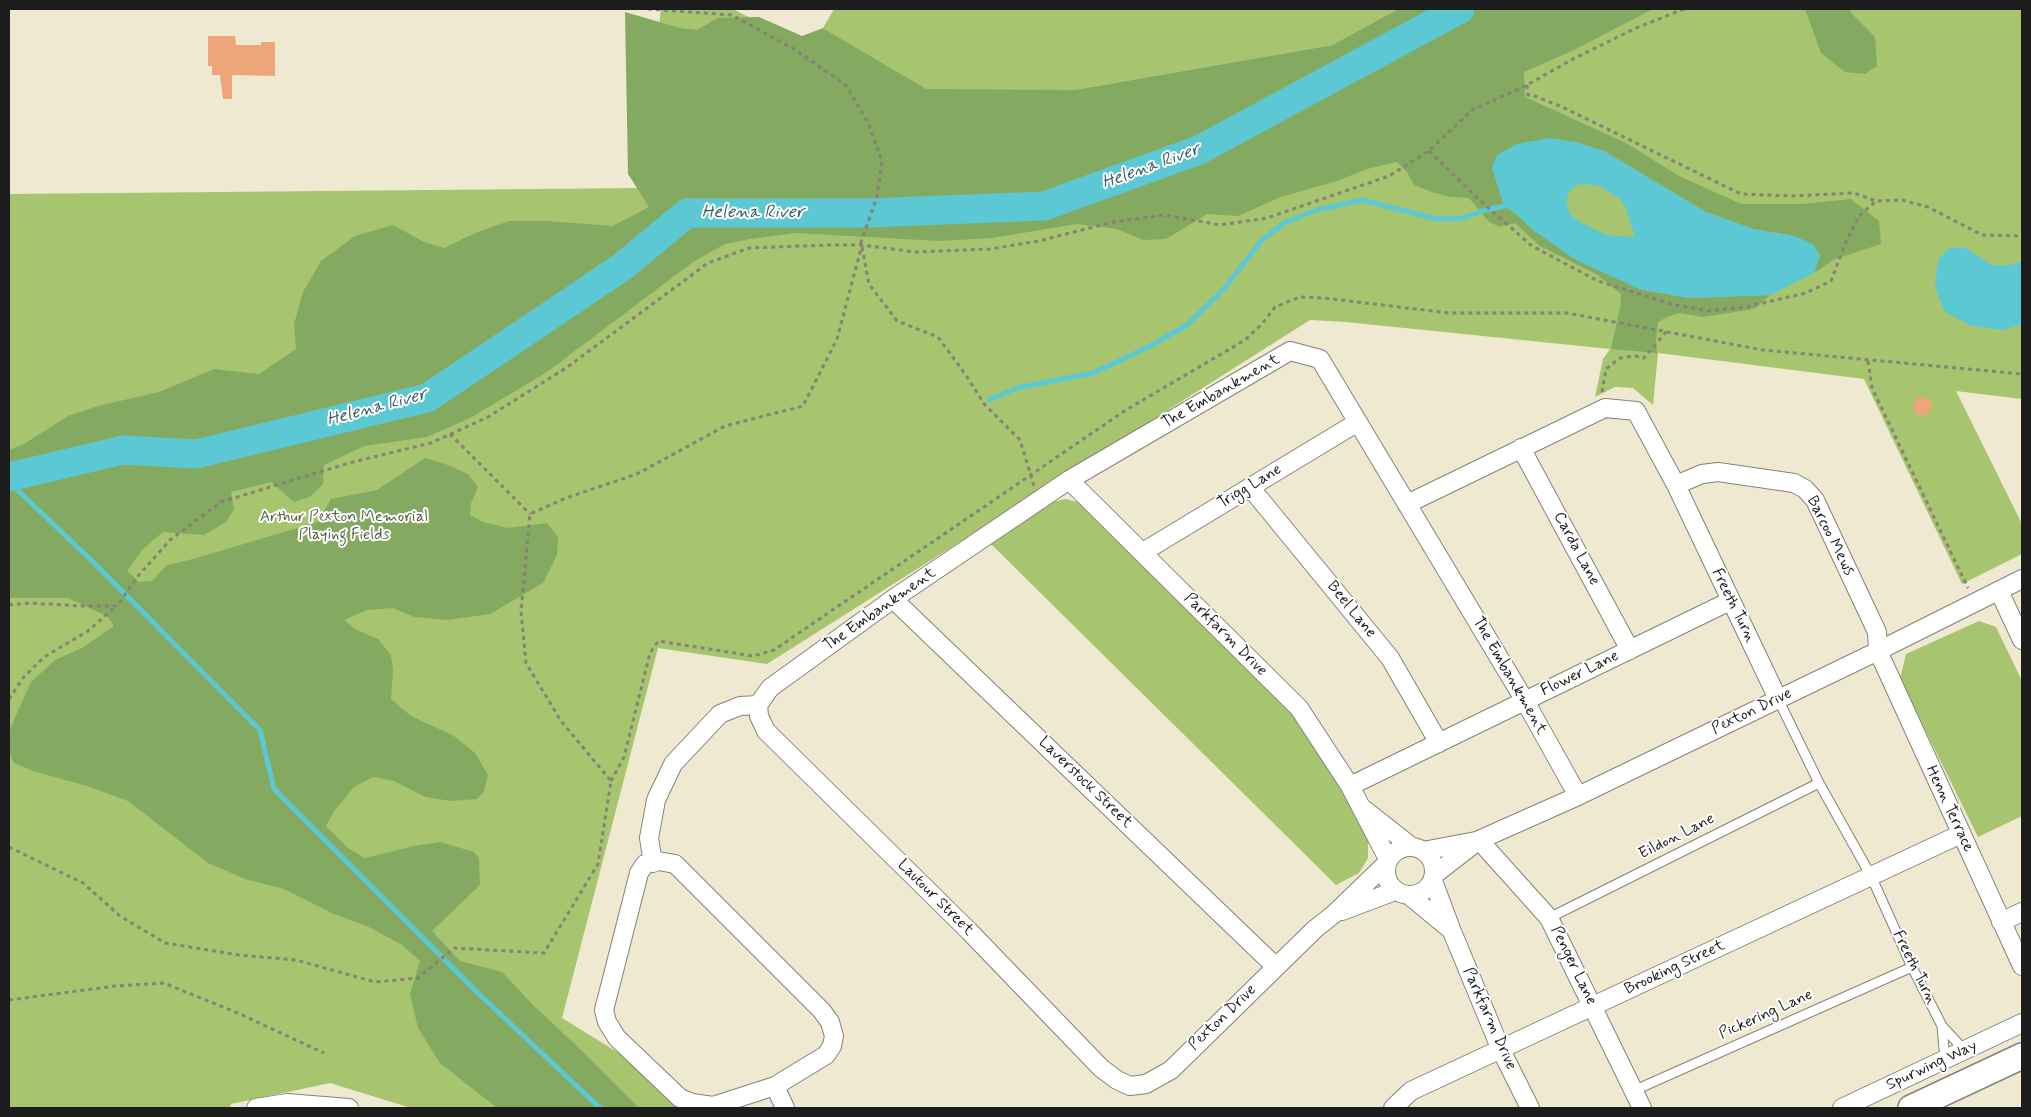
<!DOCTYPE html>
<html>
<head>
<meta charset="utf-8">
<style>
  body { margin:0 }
  #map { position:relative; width:2031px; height:1117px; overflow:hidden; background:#f0e9d1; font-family:Mynerve,sans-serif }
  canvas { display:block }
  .frame { position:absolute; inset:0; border:10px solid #1c1c1c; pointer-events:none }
</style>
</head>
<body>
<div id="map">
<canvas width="2031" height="1117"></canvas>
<div class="frame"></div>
</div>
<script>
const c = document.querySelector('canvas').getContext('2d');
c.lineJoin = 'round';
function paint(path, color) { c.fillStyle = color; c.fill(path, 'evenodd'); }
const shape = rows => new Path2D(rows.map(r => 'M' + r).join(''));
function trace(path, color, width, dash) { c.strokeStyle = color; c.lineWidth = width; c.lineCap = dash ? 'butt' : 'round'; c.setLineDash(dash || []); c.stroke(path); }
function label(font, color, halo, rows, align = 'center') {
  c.font = font + ' Mynerve,sans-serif'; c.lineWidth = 4; c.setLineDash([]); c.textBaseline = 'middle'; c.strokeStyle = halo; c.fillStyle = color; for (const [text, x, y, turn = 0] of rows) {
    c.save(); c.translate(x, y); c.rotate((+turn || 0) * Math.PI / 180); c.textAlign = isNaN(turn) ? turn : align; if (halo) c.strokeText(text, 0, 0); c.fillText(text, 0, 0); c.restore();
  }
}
paint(shape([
  [661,9,733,9,1021,159,1515,9,2022,9,2022,399,1956,391,2022,524,2022,554,1962,584,1864,379,1658,353,1653,405,1633,388,1615,387,1595,397,1603,359,1610,349,1346,322,1310,320,767,664,658,648,562,1018,708,1108,411,1108,330,1083,231,1104,230,1108,9,1108,9,194,641,188],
  [834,9,1398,9,1332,45,1074,90,926,90,823,28],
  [1066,499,1081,503,1281,701,1302,726,1353,807,1368,836,1368,858,1359,873,1336,885,991,544,1052,502],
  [1979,621,1996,627,2022,681,2022,816,1978,837,1900,679,1906,654]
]), '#a6c56e');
paint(shape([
  [1398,9,1653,9,1574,50,1524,72,1525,97,1626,143,1679,176,1741,204,1802,204,1851,199,1879,221,1881,244,1833,260,1814,273,1820,256,1795,236,1753,229,1706,212,1604,151,1504,206,1515,213,1533,230,1639,289,1689,298,1770,295,1754,309,1703,317,1679,313,1667,317,1658,322,1656,340,1657,353,1611,349,1620,308,1621,294,1596,274,1540,246,1515,223,1500,227,1489,222,1469,198,1450,197,1432,192,1414,185,1407,172,1397,162,1367,169,1337,181,1281,197,1238,216,1207,214,1166,239,1143,240,1117,229,1077,224,992,238,939,241,795,233,750,239,725,244,693,262,547,372,470,418,427,437,364,446,324,465,323,484,311,496,294,502,271,482,231,492,234,509,226,522,204,535,163,532,143,549,127,571,139,582,152,581,167,565,193,559,318,522,331,499,377,490,425,458,448,465,468,474,478,487,471,503,470,515,483,522,508,528,547,523,558,537,557,555,543,583,490,614,447,620,414,617,393,608,367,610,344,620,355,629,378,639,391,655,393,670,391,699,411,716,454,736,475,753,488,775,484,791,477,799,451,801,425,797,394,781,373,777,354,787,335,810,326,826,348,848,365,858,414,846,440,842,474,852,479,858,480,885,432,931,460,961,502,972,532,1004,581,1050,639,1108,497,1108,440,1063,418,1028,410,994,420,961,402,945,369,927,334,914,284,889,245,879,208,863,128,801,87,786,33,771,14,763,9,753,9,731,31,682,55,660,82,648,114,626,107,616,68,598,9,598,9,450,24,444,68,416,98,406,159,392,214,369,259,374,296,349,294,324,303,292,321,261,355,236,393,225,424,242,444,248,475,233,509,221,547,221,613,226,649,207,628,174,625,12,680,28,697,30,718,18,759,17,802,36,823,28,926,89,1074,90,1332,45],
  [1805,9,1849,9,1851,13,1875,37,1877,66,1865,74,1845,72,1821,53]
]), '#84aa61');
paint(shape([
  [1549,138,1576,142,1604,151,1706,212,1753,229,1795,236,1814,245,1820,256,1814,273,1770,295,1689,298,1639,289,1576,260,1533,230,1515,213,1504,206,1492,168,1497,155,1517,144],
  [1580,184,1597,185,1619,198,1625,206,1635,237,1607,235,1584,224,1570,215,1566,201,1571,189],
  [1964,247,1992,265,2010,265,2022,261,2022,324,2003,330,1972,326,1945,312,1935,287,1938,260,1949,248]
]), '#5cc8d4');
trace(shape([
  [989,400,1017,388,1093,373,1148,347,1187,325,1223,290,1261,241,1284,223,1317,210,1362,200,1437,219,1464,218,1482,211,1504,206],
  [9,482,90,559,260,730,274,789,479,994,600,1108]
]), '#5cc8d4', 5);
trace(shape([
  [9,477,123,450,196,454,427,398,622,267,687,213,868,213,1044,206,1199,150,1460,9]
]), '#5cc8d4', 29);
paint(shape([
  [208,36,235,36,236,45,261,45,261,42,275,42,275,76,232,75,232,99,223,99,220,75,212,75,212,66,208,66],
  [1918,397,1928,398,1933,406,1926,416,1917,415,1912,406]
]), '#eea57a');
const lane = shape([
  [1778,699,1819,783,1871,876,1912,967,1942,1026,1965,1051],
  [1549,918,1819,783],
  [1942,1026,1945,1060],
  [1633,1091,1912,967]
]);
const street = shape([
  [1521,448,1630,650],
  [1069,480,1299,708,1350,786,1388,859],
  [1676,485,1702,474,1718,472,1794,483,1805,489,1815,500,1877,632,1878,651,2022,966],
  [1250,487,1390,658,1439,743],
  [1407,504,1605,408,1636,411,1676,485,1778,699],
  [1143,552,1358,422],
  [1999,591,2022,640],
  [893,599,1276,967],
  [1350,786,1730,601],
  [1365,810,1412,847],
  [1479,840,1549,918,1642,1108],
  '1386 871a24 24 0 1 1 48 0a24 24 0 1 1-48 0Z',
  [1423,851,1476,841],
  [658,861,675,864,822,1011,830,1022,834,1036,832,1046,826,1055,775,1086,713,1106,692,1103,680,1098,617,1038,607,1022,604,1010,639,873,645,864,658,861],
  [653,863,649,838,656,800,673,764,720,714,740,706,758,705],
  [1386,864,1334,914,1315,929,1171,1070,1146,1084,1130,1086,1117,1080,1101,1068,969,931,766,731,759,716,758,705,770,688,893,599,1069,480,1290,351,1320,359,1525,701,1578,796],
  [1434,875,1479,840,1578,796,1878,651,2022,579],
  [1433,881,1451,929,1501,1050,1530,1108],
  [1410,896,1450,929],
  [1342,911,1395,891],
  [2001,922,2022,912],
  [775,1086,785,1108],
  [256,1108,287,1103,349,1108],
  [1393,1108,1411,1091,1961,834],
  [1842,1108,2022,1023]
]);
const secondary = shape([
  [1911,1108,2022,1056]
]);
trace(lane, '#868276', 11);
trace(street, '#868276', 20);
trace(secondary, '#868276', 28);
trace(shape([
  [648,9,732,15,794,49,847,86,869,125,882,162,877,197,861,242,869,284,897,321,938,337,965,374,985,405,1020,440,1034,486],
  [1527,85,1528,95,1532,95,1560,106,1741,194,1791,196,1854,193,1876,201],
  [1429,151,1485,205,1532,246,1598,281,1675,305,1709,311,1746,307,1806,293,1831,281,1845,244,1859,216,1876,201,1902,200,1928,207,1982,235,2022,236],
  [1868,361,1872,388,1968,588],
  [1602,392,1606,369,1620,358,1635,356,1644,358,1667,331],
  [450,434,530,514],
  [9,605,29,603,83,606,117,606,138,576,170,540,221,502,349,463,431,443,488,417,566,368,708,263,749,248,829,245,862,245,915,252,990,249,1039,241,1113,222,1165,215,1220,225,1267,218,1389,176,1429,151,1472,110,1527,85,1573,59,1636,28,1684,9],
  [9,699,23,678,44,657,88,631,116,606],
  [611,781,624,757,650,653,658,641,753,656,774,650,1126,410,1245,340,1262,324,1275,307,1300,297,1324,298,1449,313,1567,313,1763,350,2022,374],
  [9,847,83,883,120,916,165,943,239,955,296,960,375,982,418,978,454,948,544,953,598,864,611,781,561,721,526,663,521,611,530,514,566,498,637,474,725,426,803,406,837,339,862,245],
  [9,1000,115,986,164,983,240,1014,324,1053]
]), '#868276', 3, [4, 4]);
trace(lane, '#fff', 9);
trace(street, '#fff', 18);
trace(secondary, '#fff', 25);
label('16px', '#1c1c1c', '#fff', [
  ["The Embankment",1221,392,-30],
  ["Trigg Lane",1250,487,-31],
  ["Barcoo Mews",1830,536,63],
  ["Carda Lane",1576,549,62],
  ["Freeth Turn",1733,606,64],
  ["The Embankment",880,610,-35],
  ["Beel Lane",1351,610,51],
  ["Parkfarm Drive",1225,635,45],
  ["Flower Lane",1580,674,-26],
  ["The Embankment",1509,676,60],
  ["Pexton Drive",1752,712,-26],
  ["Laverstock Street",1085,783,44],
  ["Henn Terrace",1949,809,65],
  ["Eildon Lane",1677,837,-27],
  ["Lautour Street",935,898,45],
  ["Penger Lane",1573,966,64],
  ["Brooking Street",1675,968,-25],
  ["Freeth Turn",1914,968,64],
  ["Pickering Lane",1766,1015,-24],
  ["Pexton Drive",1223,1018,-44],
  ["Parkfarm Drive",1489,1019,66],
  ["Spurwing Way",1932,1066,-25]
]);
label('16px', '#53603d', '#fff', [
  ["Arthur Pexton Memorial",344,518],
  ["Playing Fields",344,536]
]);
label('italic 18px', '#366166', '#fff', [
  ["Helena River",1151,167,-20],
  ["Helena River",753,213],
  ["Helena River",377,408,-15]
]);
</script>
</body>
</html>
